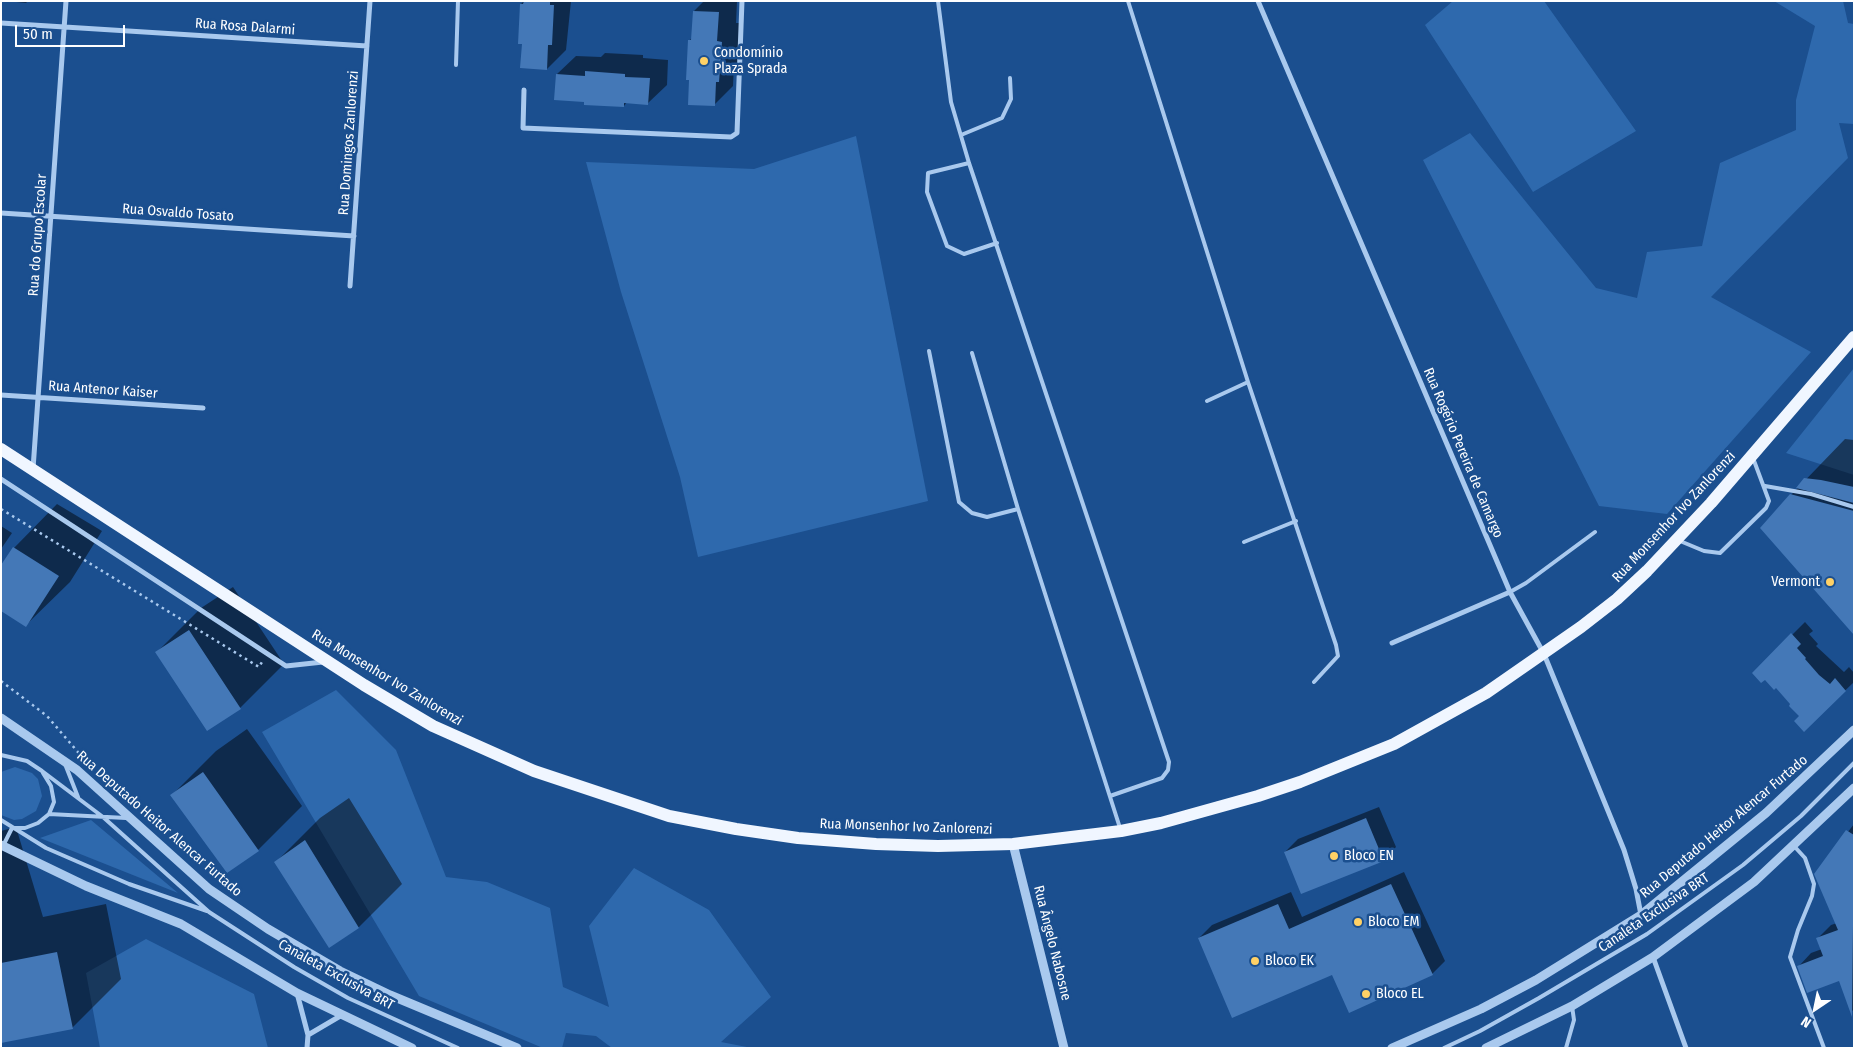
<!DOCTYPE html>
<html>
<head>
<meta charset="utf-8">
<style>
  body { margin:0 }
  #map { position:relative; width:1855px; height:1049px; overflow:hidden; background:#1b4f8f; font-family:"Fira Sans Condensed",sans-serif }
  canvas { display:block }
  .frame { position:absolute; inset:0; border:2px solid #fff; pointer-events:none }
  .north { position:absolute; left:1790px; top:984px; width:50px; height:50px; -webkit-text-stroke:4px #1b4f8f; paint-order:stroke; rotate:214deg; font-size:14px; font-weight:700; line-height:20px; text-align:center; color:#fff }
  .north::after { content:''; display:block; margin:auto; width:18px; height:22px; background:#fff; clip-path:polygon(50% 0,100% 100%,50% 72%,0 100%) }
  .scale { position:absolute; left:15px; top:25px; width:110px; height:22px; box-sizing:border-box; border:2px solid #fff; border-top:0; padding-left:6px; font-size:15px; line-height:18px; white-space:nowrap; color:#fff; -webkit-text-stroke:4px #1b4f8f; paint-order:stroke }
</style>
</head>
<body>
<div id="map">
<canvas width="1855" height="1049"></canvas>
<div class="frame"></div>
<div class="north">N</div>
<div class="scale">50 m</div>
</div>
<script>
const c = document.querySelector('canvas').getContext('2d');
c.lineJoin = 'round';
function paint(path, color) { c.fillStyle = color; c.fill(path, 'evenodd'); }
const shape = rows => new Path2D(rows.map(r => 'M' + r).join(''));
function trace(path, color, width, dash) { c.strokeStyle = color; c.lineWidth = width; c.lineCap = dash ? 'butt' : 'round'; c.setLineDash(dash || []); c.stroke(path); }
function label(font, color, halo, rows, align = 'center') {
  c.font = font + ' "Fira Sans Condensed",sans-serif'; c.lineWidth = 5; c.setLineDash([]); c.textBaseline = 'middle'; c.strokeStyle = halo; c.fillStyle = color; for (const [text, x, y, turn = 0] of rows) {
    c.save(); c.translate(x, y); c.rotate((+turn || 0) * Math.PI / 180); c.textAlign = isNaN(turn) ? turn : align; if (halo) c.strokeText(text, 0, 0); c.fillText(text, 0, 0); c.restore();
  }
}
paint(shape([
  [1453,1,1544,1,1636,131,1533,192,1425,25],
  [1774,1,1843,1,1848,23,1854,24,1854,124,1839,123,1848,158,1711,297,1811,352,1667,514,1599,506,1423,160,1470,133,1596,288,1637,298,1647,252,1702,246,1720,163,1796,130,1796,100,1815,26],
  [856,136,928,501,698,557,680,477,621,292,586,162,754,169],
  [1854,368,1854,475,1786,453],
  [336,690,396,750,446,877,487,882,550,908,563,987,609,1007,589,926,634,868,709,910,771,997,721,1042,752,1048,612,1048,596,1036,566,1033,562,1048,543,1048,419,996,262,732],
  [15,767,32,773,38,779,42,796,36,811,22,819,14,820,1,815,1,772],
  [91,820,178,893,40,838],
  [146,939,254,994,268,1048,100,1048,86,973]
]), '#2e69ad');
paint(shape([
  [7,1,28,1,26,3],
  [524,1,571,1,566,50,547,69,523,43,521,4],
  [704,1,737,1,736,23,740,23,738,62,734,65,733,86,714,105,689,41,693,37,694,11],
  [605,53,643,55,643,58,668,60,667,85,648,103,627,102,624,106,585,101,557,74,576,56,601,57],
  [1845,439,1854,440,1854,633,1791,495],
  [57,504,102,531,70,582,26,625,14,548],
  [1,526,12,533,1,549],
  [233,587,284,664,240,708,157,652,201,608],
  [1805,622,1813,631,1809,634,1818,644,1816,646,1844,672,1849,667,1854,673,1854,682,1804,730,1801,716,1776,686,1754,673],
  [247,729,302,806,258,850,172,795,216,751],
  [349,798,402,884,358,928,276,862,320,818],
  [1379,807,1396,847,1383,860,1285,852,1298,839],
  [1854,824,1854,1009,1852,1011,1840,980,1799,966,1811,953,1822,949,1818,938,1831,925,1837,923,1816,874],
  [16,827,43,917,106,904,121,979,72,1028,1,1042,1,831],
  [1404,872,1445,961,1432,974,1199,938,1212,925,1291,892,1302,917]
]), '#0007');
paint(shape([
  [524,1,550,1,550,5,554,5,552,45,548,45,547,70,520,68,522,44,518,44,520,4,523,4],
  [693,11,719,12,717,41,722,42,719,82,716,82,715,106,688,105,689,80,686,80,688,40,691,40],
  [585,71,625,74,625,77,650,78,648,105,624,103,624,107,584,105,584,102,554,100,556,74,585,76],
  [1804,478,1821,480,1854,487,1854,503,1796,488],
  [1790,494,1854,511,1854,635,1760,528],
  [13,547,59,576,26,627,1,611,1,565],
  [189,630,241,709,207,731,155,652],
  [1791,633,1801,644,1797,648,1806,658,1805,659,1819,675,1830,684,1835,678,1846,691,1804,732,1794,721,1799,716,1789,706,1790,704,1776,688,1774,690,1765,680,1761,683,1752,673],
  [203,772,259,851,227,873,170,795],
  [1366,818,1384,861,1301,894,1284,852],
  [1846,830,1854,835,1852,1017,1839,981,1807,993,1797,966,1823,956,1816,938,1838,930,1814,874],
  [305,840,359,928,329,948,274,862],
  [1391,884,1433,975,1349,1013,1332,975,1232,1018,1198,938,1278,904,1289,929],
  [57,952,73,1029,1,1043,1,963]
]), '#4478b7');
trace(shape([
  [1,509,259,667,262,662],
  [1,681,47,716,83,758]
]), '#a9c9ee', 2.5, [2.5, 4]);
trace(shape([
  [938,1,951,102,969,163,1169,762,1168,770,1162,778,1110,796],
  [1128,1,1248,382,1336,645,1338,656,1314,682],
  [456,65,458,1],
  [961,135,1002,118,1011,99,1010,78],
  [969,163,928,173,927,192,947,246,964,254,997,243],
  [929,351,959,502,972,513,987,517,1018,509],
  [972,353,1018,509,1120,828],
  [1207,401,1248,382],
  [1765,486,1811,494,1854,507],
  [1680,541,1704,551,1720,553,1766,508,1769,501,1753,458],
  [1244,542,1296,521],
  [1510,592,1526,583,1595,532],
  [1,755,27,761,42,771,103,817,209,912,294,967,348,998,458,1048],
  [65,764,78,797],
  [49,814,126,818],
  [1,820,46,848,129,884,207,911],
  [14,828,25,828,38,823,49,814,54,802,51,786,43,773],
  [3,846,12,828],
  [1794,846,1805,858,1814,884,1812,896,1798,930,1790,957,1824,1048],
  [1444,1048,1480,1031,1539,998,1647,934,1743,865,1801,816,1854,763],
  [1566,1048,1574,1020,1572,1006]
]), '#a9c9ee', 4);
trace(shape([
  [1258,1,1510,592,1544,654,1624,850,1636,889,1641,915],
  [1,23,367,46],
  [524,90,523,128,731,137,737,133,742,1],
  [1,213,354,236],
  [350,286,370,1],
  [1,395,203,408],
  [33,469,66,1],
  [1,479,286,666,323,662],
  [1392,643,1510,592],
  [1653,957,1686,1048],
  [297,993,308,1035,307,1048],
  [308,1035,342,1015]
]), '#a9c9ee', 5);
trace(shape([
  [1,718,77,770,209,889,268,929,340,971,390,995,517,1048],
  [1013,844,1064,1048],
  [1,845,86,886,181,924,297,993,412,1048],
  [1392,1048,1481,1009,1536,980,1641,915,1766,813,1854,730],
  [1486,1048,1572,1006,1653,957,1754,882,1854,788]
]), '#a9c9ee', 9);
trace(shape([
  [1,449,364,685,433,726,534,771,669,816,736,829,798,838,876,844,938,846,1013,844,1121,831,1161,823,1258,796,1300,782,1394,744,1486,693,1581,627,1617,599,1647,571,1711,503,1854,337]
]), '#f0f6ff', 12);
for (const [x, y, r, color] of [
  [704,61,5,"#ffd166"],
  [1830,582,5,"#ffd166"],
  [1334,856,5,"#ffd166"],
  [1358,922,5,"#ffd166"],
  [1255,961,5,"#ffd166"],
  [1366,994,5,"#ffd166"]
]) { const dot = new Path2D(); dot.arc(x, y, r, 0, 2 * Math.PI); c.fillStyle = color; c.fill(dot); trace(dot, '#1b4f8f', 2); }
label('14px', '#fff', '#1b4f8f', [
  ["Rua Rosa Dalarmi",245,27,4],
  ["Rua Domingos Zanlorenzi",349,143,-86],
  ["Rua Osvaldo Tosato",178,213,4],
  ["Rua do Grupo Escolar",38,235,-86],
  ["Rua Antenor Kaiser",103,390,4],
  ["Rua Rogério Pereira de Camargo",1463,453,67],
  ["Rua Monsenhor Ivo Zanlorenzi",1674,517,-47],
  ["Rua Monsenhor Ivo Zanlorenzi",387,678,31],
  ["Rua Deputado Heitor Alencar Furtado",159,824,41],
  ["Rua Monsenhor Ivo Zanlorenzi",906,827,2],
  ["Rua Deputado Heitor Alencar Furtado",1724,827,-40],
  ["Canaleta Exclusiva BRT",1654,913,-34],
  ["Rua Ângelo Nabosne",1052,943,76],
  ["Canaleta Exclusiva BRT",336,975,29]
]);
label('14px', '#fff', '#1b4f8f', [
  ["Condomínio",714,53],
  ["Plaza Sprada",714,69],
  ["Vermont",1820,582,"right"],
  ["Bloco EN",1344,856],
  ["Bloco EM",1368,922],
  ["Bloco EK",1265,961],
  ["Bloco EL",1376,994]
], 'left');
</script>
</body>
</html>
